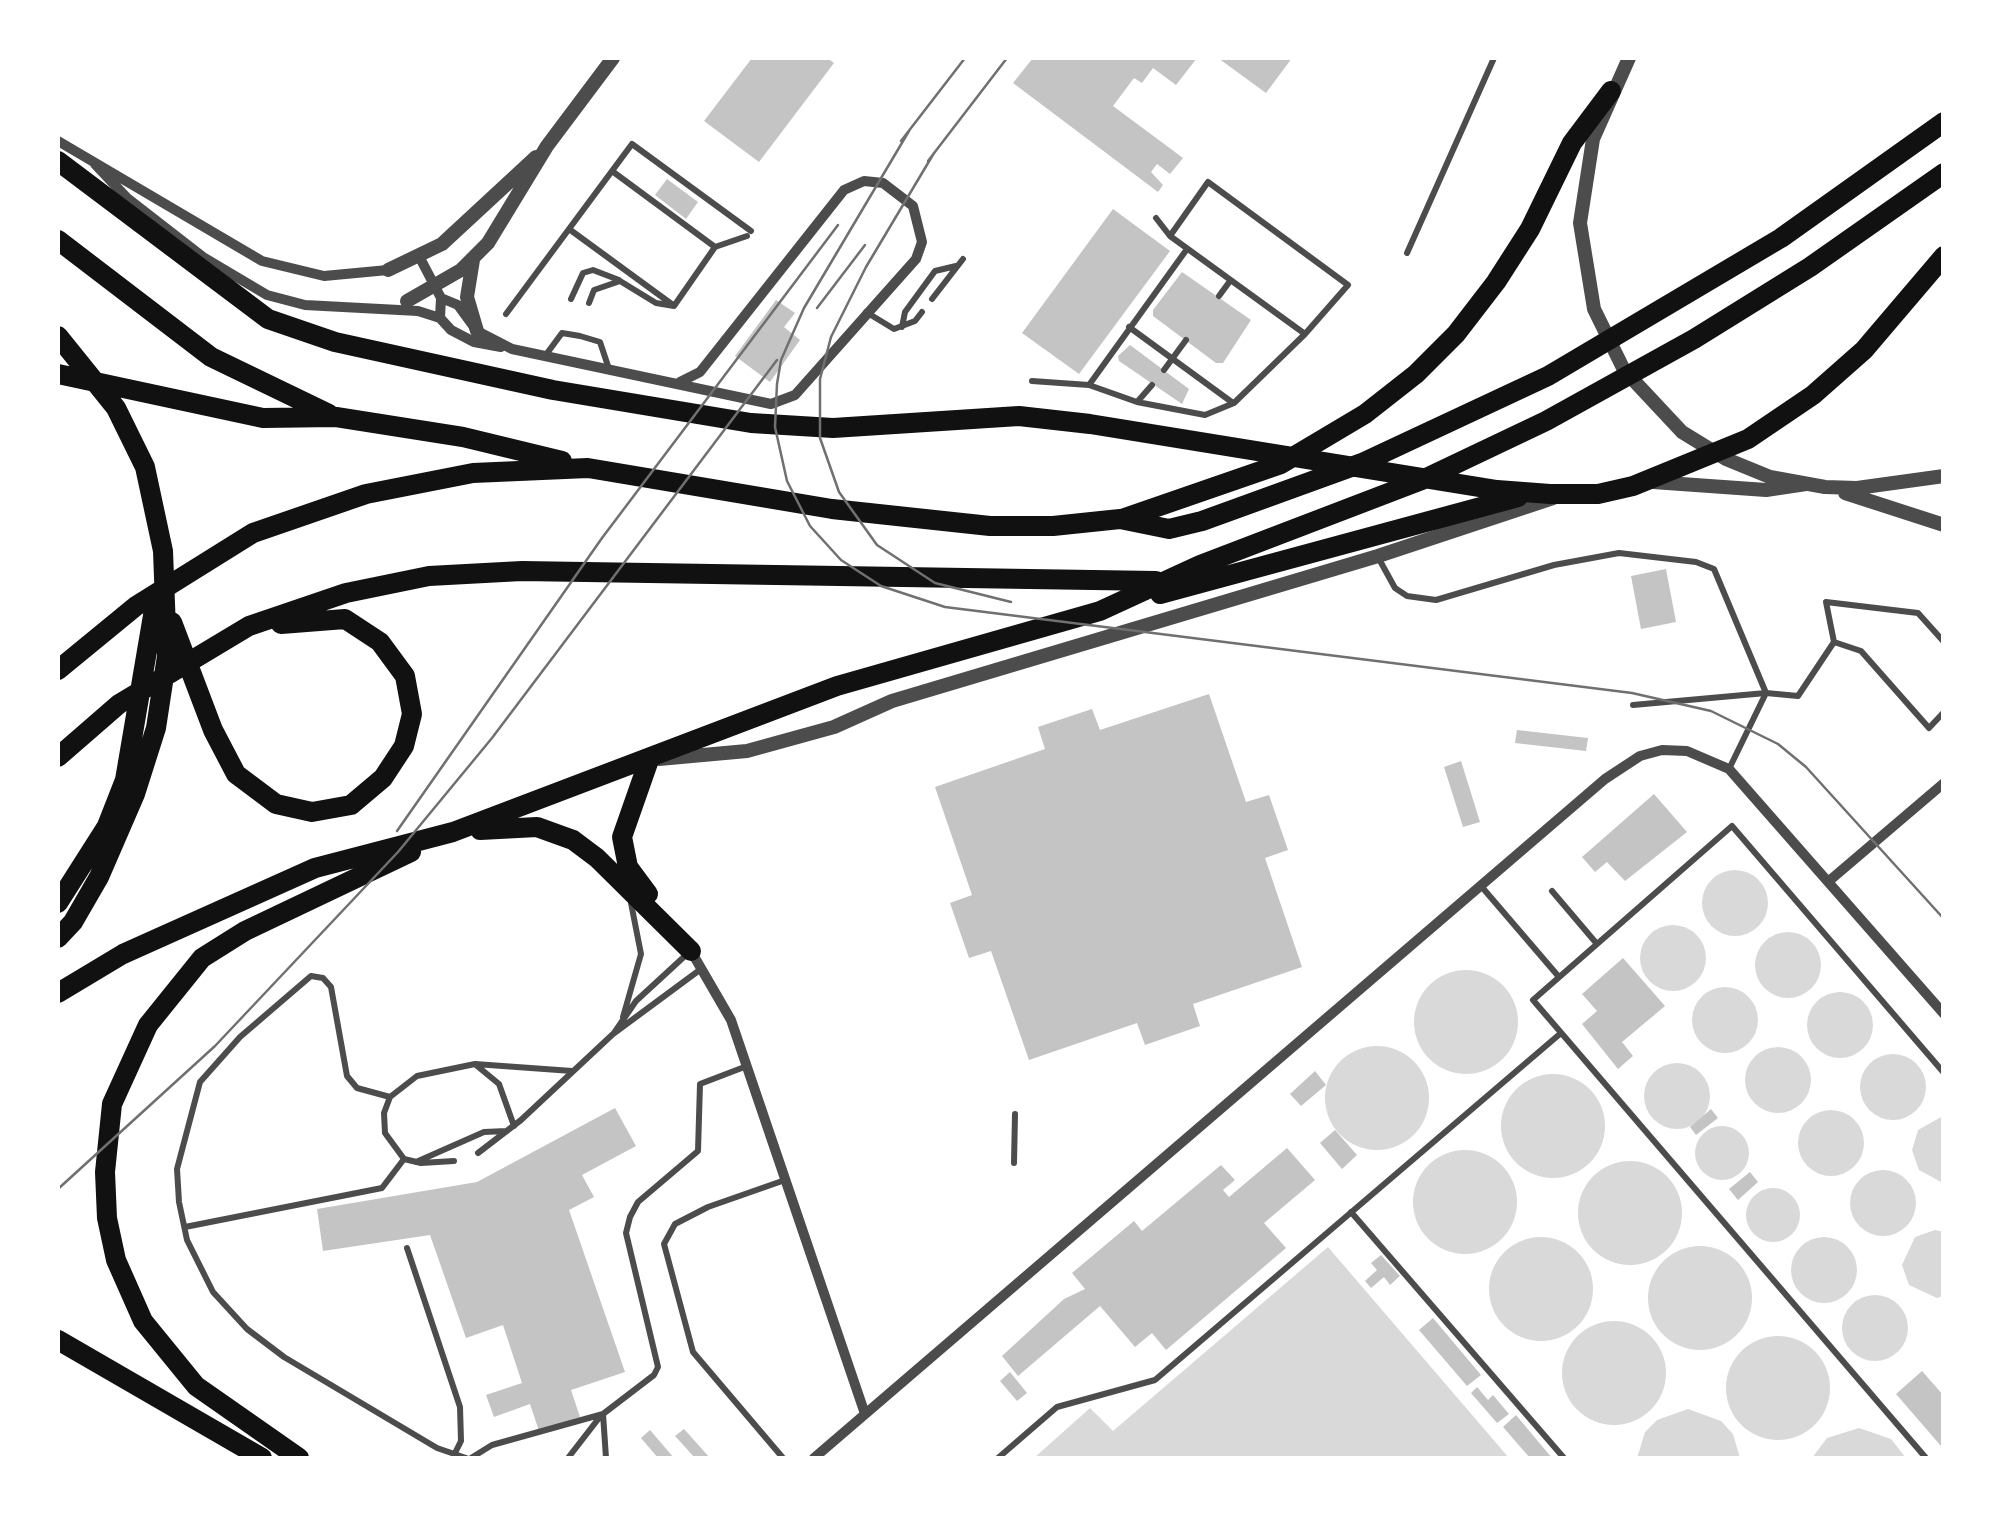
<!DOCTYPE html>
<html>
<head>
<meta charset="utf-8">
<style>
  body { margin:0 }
  #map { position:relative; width:2001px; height:1516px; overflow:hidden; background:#fff; font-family:Helvetica,sans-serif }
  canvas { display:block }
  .frame { position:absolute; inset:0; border:60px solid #fff; pointer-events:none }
</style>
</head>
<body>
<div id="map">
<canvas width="2001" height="1516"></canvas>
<div class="frame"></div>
</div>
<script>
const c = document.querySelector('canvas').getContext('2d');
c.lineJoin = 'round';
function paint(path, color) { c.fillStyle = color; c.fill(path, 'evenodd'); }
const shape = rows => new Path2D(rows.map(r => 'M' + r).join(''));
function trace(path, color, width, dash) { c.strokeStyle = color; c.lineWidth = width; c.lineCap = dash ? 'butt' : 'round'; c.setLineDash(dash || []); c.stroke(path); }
paint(shape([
  '1702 903a33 33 0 1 1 66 0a33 33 0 1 1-66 0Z',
  '1640 958a33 33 0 1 1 66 0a33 33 0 1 1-66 0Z',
  '1755 965a33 33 0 1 1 66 0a33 33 0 1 1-66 0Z',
  '1414 1022a52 52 0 1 1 104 0a52 52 0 1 1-104 0Z',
  '1692 1020a33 33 0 1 1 66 0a33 33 0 1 1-66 0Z',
  '1807 1025a33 33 0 1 1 66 0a33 33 0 1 1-66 0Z',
  '1325 1098a52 52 0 1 1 104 0a52 52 0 1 1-104 0Z',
  '1745 1080a33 33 0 1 1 66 0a33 33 0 1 1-66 0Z',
  '1860 1087a33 33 0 1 1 66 0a33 33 0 1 1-66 0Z',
  '1644 1096a33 33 0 1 1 66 0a33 33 0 1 1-66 0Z',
  '1501 1126a52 52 0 1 1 104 0a52 52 0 1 1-104 0Z',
  '1798 1143a33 33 0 1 1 66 0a33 33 0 1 1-66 0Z',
  [1943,1116,1944,1116,1943,1183,1919,1170,1912,1150,1918,1130],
  '1695 1153a27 27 0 1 1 54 0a27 27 0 1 1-54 0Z',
  '1413 1202a52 52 0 1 1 104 0a52 52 0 1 1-104 0Z',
  '1578 1213a52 52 0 1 1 104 0a52 52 0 1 1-104 0Z',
  '1850 1203a33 33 0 1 1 66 0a33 33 0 1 1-66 0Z',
  '1746 1215a27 27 0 1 1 54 0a27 27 0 1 1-54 0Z',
  [1935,1230,1944,1232,1943,1296,1937,1298,1909,1285,1902,1265,1915,1237],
  '1791 1270a33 33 0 1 1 66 0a33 33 0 1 1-66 0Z',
  '1489 1289a52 52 0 1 1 104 0a52 52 0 1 1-104 0Z',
  '1648 1298a52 52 0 1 1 104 0a52 52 0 1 1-104 0Z',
  [1328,1247,1509,1458,1034,1458,1090,1408,1113,1431],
  '1842 1328a33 33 0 1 1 66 0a33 33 0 1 1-66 0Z',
  '1562 1373a52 52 0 1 1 104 0a52 52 0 1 1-104 0Z',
  '1726 1388a52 52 0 1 1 104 0a52 52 0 1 1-104 0Z',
  [1688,1409,1721,1421,1733,1434,1740,1458,1637,1458,1645,1432,1657,1420],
  [1859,1428,1891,1439,1906,1458,1812,1458,1827,1438]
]), '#d9d9d9');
paint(shape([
  [752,58,827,58,834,63,759,162,704,121],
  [1033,58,1197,58,1176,85,1153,68,1142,83,1134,78,1113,106,1183,158,1170,174,1157,164,1151,172,1163,185,1158,192,1013,83],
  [1218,58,1292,58,1266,93],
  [667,179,698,202,686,219,655,195],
  [1113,209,1170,251,1079,374,1022,333],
  [1182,272,1251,320,1223,363,1216,363,1153,316,1153,310],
  [776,300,795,313,784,327,800,340,770,382,735,356],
  [1130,345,1189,389,1182,404,1119,361,1118,356],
  [1666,569,1676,622,1641,629,1631,576],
  [1209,694,1246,802,1269,795,1288,850,1265,858,1302,967,1193,1004,1200,1026,1145,1045,1137,1023,1029,1060,991,951,969,958,950,903,972,895,935,787,1045,749,1038,727,1092,709,1100,730],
  [1517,730,1588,738,1586,751,1515,743],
  [1461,761,1480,822,1463,827,1444,767],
  [1654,794,1687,832,1625,881,1607,862,1595,872,1582,857],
  [1623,958,1665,1006,1622,1042,1633,1056,1618,1069,1582,1024,1597,1011,1582,994],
  [1315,1071,1326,1085,1301,1106,1290,1094],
  [615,1108,636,1146,582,1175,594,1197,569,1210,625,1372,571,1390,580,1417,539,1431,530,1404,494,1417,486,1395,522,1383,503,1325,466,1338,430,1235,323,1251,317,1209,477,1182],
  [1711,1109,1718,1118,1696,1135,1690,1127],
  [1335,1130,1357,1155,1342,1169,1320,1143],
  [1287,1148,1315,1180,1264,1223,1286,1248,1166,1350,1152,1333,1135,1347,1100,1306,1018,1376,1002,1356,1064,1299,1085,1289,1072,1273,1134,1221,1142,1231,1221,1165,1235,1180,1223,1190,1229,1197],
  [1750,1172,1758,1182,1738,1200,1729,1189],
  [1381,1255,1400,1276,1390,1285,1384,1277,1371,1288,1365,1281,1377,1270,1371,1263],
  [1433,1318,1481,1375,1467,1386,1419,1330],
  [1922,1371,1944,1396,1941,1446,1896,1394],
  [1010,1372,1027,1393,1017,1401,1000,1381],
  [1477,1387,1488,1400,1493,1395,1509,1414,1497,1423,1471,1393],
  [1516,1415,1552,1458,1530,1458,1503,1427],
  [684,1429,710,1458,695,1458,675,1436],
  [650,1430,674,1458,658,1458,641,1438]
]), '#c4c4c4');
trace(shape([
  [612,171,715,247],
  [1156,218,1170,236],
  [569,229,673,305],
  [1407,253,1494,58],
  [1219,296,1230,281],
  [571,299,583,273,593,270,619,280],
  [932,299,963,259],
  [589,303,594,290,620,281,656,303,674,306,715,247,747,236],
  [866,312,894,329,915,321,922,312],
  [506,314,632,144,751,231],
  [902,327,905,312,935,271,956,266],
  [1129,327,1233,403],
  [545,356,562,333,580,336,600,342,609,369],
  [1164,370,1186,340],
  [1032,381,1089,385,1137,402,1205,415,1234,403,1305,334,1348,285,1208,182,1170,236,1305,334],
  [1089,385,1187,249],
  [1138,401,1152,385],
  [1379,559,1395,588,1407,596,1436,600,1554,565,1619,553,1696,562,1714,569,1766,693,1729,769],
  [1834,642,1861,651,1929,728,1944,712],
  [1633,705,1766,693,1798,696,1834,642,1826,602,1918,613,1944,642],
  [1481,886,1559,977],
  [1552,891,1597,944],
  [623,1017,641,954,631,903],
  [614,1033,636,1001,686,955],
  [476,1065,499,1084,514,1126],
  [390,1097,384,1113,385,1133,404,1159,421,1163,454,1161],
  [478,1153,521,1120,613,1034,701,969],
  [416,1162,484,1132,507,1131],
  [1014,1163,1015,1114],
  [1351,1212,1564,1458],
  [185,1227,382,1188,404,1159],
  [407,1248,460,1407,461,1441,455,1453],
  [466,1458,437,1448,284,1357,247,1329,213,1292,187,1240,179,1202,177,1169,200,1082,240,1037,311,976,323,978,331,987,347,1076,357,1088,390,1097,417,1076,475,1064,572,1071],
  [471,1458,492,1445,603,1414],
  [568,1458,599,1418],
  [606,1458,603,1414,654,1375,658,1367,626,1233,630,1217,638,1202,698,1151,700,1084,747,1066],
  [783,1458,693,1352,664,1244,675,1224,708,1207,785,1180],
  [998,1458,1057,1407,1155,1380,1561,1033],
  [1926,1458,1533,1000,1732,826,1944,1073]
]), '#4c4c4c', 6);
trace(shape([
  [58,141,262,261,324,276,388,270],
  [95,164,127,198,203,257,267,295,305,305,418,311,440,318],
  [420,258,441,298,458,305,477,331,512,349,771,404,795,395,916,259,922,242,913,206,883,183,864,181,844,190,700,372,680,382],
  [441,298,440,318,451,330,474,342,501,347],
  [1829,881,1944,783],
  [691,951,731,1020,865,1414],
  [814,1458,1605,779,1640,756,1662,750,1687,751,1729,769,1944,1014]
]), '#4c4c4c', 10);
trace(shape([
  [1629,58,1593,139,1580,223,1594,309,1624,370,1682,432,1726,459,1770,477,1825,487,1857,488,1944,476],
  [473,260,467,297,477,331],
  [388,270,442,244,536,157],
  [407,301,461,270,488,243,547,146,613,58],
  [1653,482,1766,490,1806,484],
  [1845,493,1944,525],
  [659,759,747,751,834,727,892,701,1378,556,1553,498]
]), '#4c4c4c', 14);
trace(shape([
  [58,161,268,319,335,342,553,390,751,423,833,428,1019,416,1090,424,1497,490,1550,494,1598,494,1633,486,1748,439,1813,395,1864,350,1944,256],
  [58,240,211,357,329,414],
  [58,336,116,408,145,467,163,551,167,656,156,728,135,794,99,877,73,922,58,938],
  [58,374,263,418,336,417,463,437,562,461],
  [1122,519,1281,464,1365,414,1416,374,1456,334,1496,282,1530,229,1572,143,1611,91],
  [1160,594,1518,497],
  [172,622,213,730,236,774,276,804,312,812,351,805,383,778,404,746,412,714,405,676,380,642,345,619,281,624],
  [58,670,136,606,253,533,366,494,473,473,588,468,832,509,990,526,1053,526,1120,519,1169,529,1202,521,1362,463,1548,376,1781,238,1944,122],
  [58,757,119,704,249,626,346,593,429,576,522,571,1156,581],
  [480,830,537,827,573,840,597,858,691,951],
  [648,894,628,867,622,837,649,760],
  [58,903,107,826,125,780,156,598],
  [58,993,123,954,315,868,453,832,837,686,1100,611,1200,565,1422,480,1546,421,1694,339,1810,267,1944,173],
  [58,1340,262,1458],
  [299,1458,196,1386,143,1321,116,1260,107,1218,105,1172,112,1104,148,1025,202,958,245,931,411,852]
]), '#111', 20);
trace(shape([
  [909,131,804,308,781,360,777,384,775,427,787,481,810,526,841,560,881,586,945,607,1632,693,1711,711,1778,744,1806,767,1944,919],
  [901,141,965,58],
  [934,153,866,267,831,337,820,379,820,438,839,492,877,545,935,583,1011,602],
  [928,161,1007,58],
  [817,308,865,245],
  [397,831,602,538,838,225],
  [58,1189,215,1046,398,852,492,738,777,360]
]), '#707070', 2.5);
</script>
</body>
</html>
